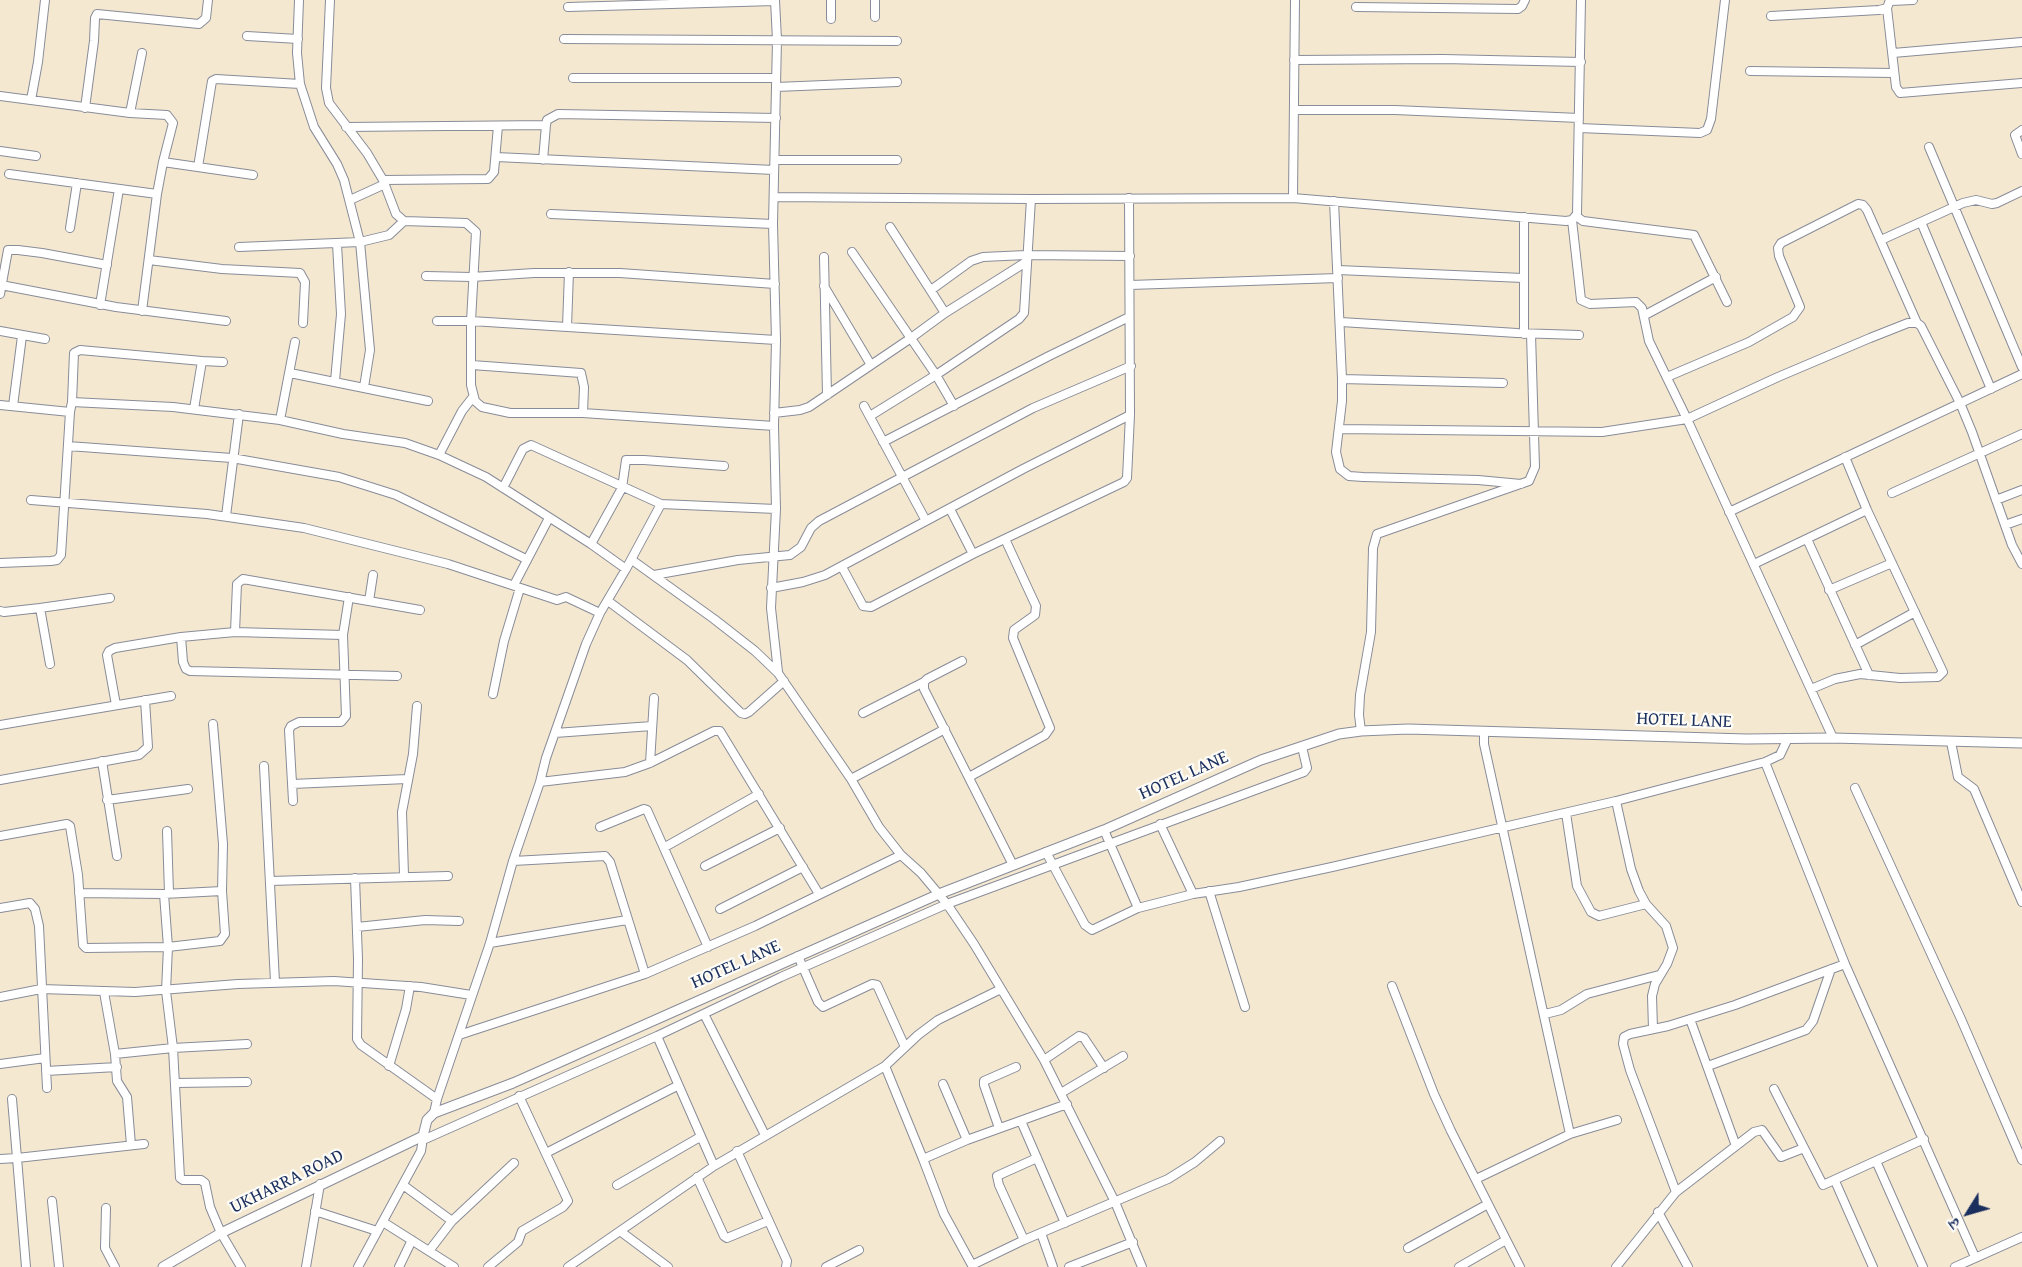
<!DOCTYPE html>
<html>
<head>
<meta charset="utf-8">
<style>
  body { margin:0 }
  #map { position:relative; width:2022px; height:1267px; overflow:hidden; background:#f5e8d1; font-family:"Gentium Book Plus","Noto Serif Devanagari",serif }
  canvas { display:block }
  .north { position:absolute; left:1938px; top:1183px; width:60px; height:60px; -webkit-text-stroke:4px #fdfcf7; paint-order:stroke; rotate:233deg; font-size:16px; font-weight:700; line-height:24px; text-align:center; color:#1b2f5e }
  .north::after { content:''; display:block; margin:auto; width:21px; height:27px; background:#1b2f5e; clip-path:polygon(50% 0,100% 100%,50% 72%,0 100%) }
</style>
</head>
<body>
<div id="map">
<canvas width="2022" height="1267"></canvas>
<div class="north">उ</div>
</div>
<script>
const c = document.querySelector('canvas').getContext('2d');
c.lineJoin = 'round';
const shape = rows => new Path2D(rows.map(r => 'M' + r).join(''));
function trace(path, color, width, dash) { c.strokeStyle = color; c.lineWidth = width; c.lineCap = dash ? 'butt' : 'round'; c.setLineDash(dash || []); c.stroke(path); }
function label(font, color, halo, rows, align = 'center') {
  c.font = font + ' "Gentium Book Plus",serif'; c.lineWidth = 4.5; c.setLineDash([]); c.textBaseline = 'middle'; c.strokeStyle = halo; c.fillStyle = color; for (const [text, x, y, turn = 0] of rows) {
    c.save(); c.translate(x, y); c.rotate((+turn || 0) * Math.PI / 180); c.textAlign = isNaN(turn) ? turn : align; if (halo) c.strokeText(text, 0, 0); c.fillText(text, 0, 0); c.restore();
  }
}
const minor = shape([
  [299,0,297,53,300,84,314,127,337,164,344,180,360,242,370,350,364,387],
  [330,0,326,88,329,103,367,153,383,180,396,214,404,221,466,223,476,232,471,321,471,385,475,401,482,407,510,413,583,413,774,426],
  [775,0,777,40,773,224,776,340,774,426,776,509,771,608,778,672],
  [875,0,875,17],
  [1891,1,1913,0],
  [568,7,775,1],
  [1356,7,1518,9,1522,6,1525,0],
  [1887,8,1896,87,1900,93,2022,83],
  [1771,16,1879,10,1887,8,1890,0],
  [831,19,831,0],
  [247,36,298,39],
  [564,39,897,41],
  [1893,53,2022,42],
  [1294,60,1443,59,1581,62],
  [1750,71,1894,73],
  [573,78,776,78],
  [776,87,897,82],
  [0,96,130,113,167,115,173,123,163,162],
  [31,100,38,62,45,0],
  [85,108,94,41,95,18,97,14,199,24,206,18,208,0],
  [1294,110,1395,110,1579,118],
  [130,113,142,53],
  [346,127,546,125],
  [1579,128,1700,133,1707,130,1711,119,1725,0],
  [2022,130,2015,135,2022,154],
  [1929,147,2022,367],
  [0,151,36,156],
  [496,157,774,170],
  [543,160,546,125,547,120,558,114,776,118],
  [775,160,897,160],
  [198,167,212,81,216,79,300,84],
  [9,174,157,194],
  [383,180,488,179,494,172,498,126],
  [774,197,1031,199,1293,198,1566,221,1572,220,1577,214,1581,0],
  [1293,198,1295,0],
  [350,200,385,184],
  [1334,201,1342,379,1342,401,1336,452,1340,469,1349,476,1363,477,1478,480,1521,484],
  [551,214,773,224],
  [1576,216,1583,221,1694,235,1727,302],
  [1572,220,1581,300,1590,304,1636,302,1642,308,1649,341,1687,419,1833,738],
  [1921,222,1991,389],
  [890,227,945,313],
  [70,228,77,183],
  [1881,240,1963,203,1976,200,1992,204,1997,203,2022,191],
  [239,247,360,242,389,235,404,221],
  [852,252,936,375,954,406],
  [824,257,827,395],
  [149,260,222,269,300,273,305,282,303,323],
  [1338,270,1523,278],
  [426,276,472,277,534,273,620,273,775,284],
  [1,285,116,307,226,321],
  [1130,285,1338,278],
  [824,286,871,365],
  [931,290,971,261,983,257,1026,255,1130,256],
  [0,294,8,250,18,250,42,253,107,265],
  [100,305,119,189],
  [142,311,157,194,163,162,253,175],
  [1645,315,1716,277],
  [437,321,471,321,776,340],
  [1341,322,1517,333,1579,335],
  [567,327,569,272],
  [0,331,45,339],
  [1524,334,1524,217],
  [202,361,223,362],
  [472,365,581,373,584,387,583,413],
  [290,373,428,401],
  [1667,377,1749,342,1793,317,1800,307,1779,256,1778,248,1781,243,1858,204,1863,205,1867,210,1917,323],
  [1342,379,1503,383],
  [335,381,341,314,337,244],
  [72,402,74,353,80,350,202,361,194,409],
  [0,405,70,412,72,402,173,407,280,420,343,434,405,443,439,455,486,477,591,544,626,569,661,504,776,509],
  [13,406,22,336],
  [864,406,926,521],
  [774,413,800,410,809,407,911,338,945,313,1026,262],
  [870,416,936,375,1019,319,1024,313,1031,199],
  [280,420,295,342],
  [1339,429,1602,432,1687,419,1778,377,1870,338,1908,323,1917,323,1921,326,1960,403,1972,432,2012,545,2022,564],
  [883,442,1049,356,1129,317],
  [68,446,232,458,339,477,396,495,526,559],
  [439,455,462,411,473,397],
  [503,488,523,449,531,445,661,504],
  [1892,493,2022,434],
  [31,500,207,514,304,528,448,564,557,600,566,597,600,613],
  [1996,500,2022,490],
  [950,509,973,554],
  [1729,512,2022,374],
  [226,516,239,414],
  [2005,525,2022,519],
  [1807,539,1869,675],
  [591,544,622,488,626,460,644,460,724,466],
  [632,560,714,619,755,651,778,673,851,779,879,827,901,855,921,873,947,904,974,944,1044,1060,1115,1202,1142,1267],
  [0,563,51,561,57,560,61,555,70,412],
  [1754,564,1867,510],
  [842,567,863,606,871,607,973,554,1124,482,1127,478,1130,415,1129,198],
  [654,575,738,560,790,555,801,547,811,528,819,521,1033,408,1131,366],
  [514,585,549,518],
  [771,588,803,582,825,575,1023,469,1130,415],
  [1829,590,1892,563],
  [369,601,373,575],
  [608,601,687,660,741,713,745,714,749,712,784,681],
  [40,608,50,664],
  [0,611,4,612,40,608,110,598],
  [235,632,237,584,243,579,420,610],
  [181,637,183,662,186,669,190,671,397,676],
  [1855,645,1915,612],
  [962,661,927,679,924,682,924,689,1013,865],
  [1811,689,1835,679,1860,674,1900,678,1938,677,1943,672,1867,510,1845,457],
  [493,694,504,641,520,588],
  [116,705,107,655,109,651,115,648,181,637,235,632,343,635],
  [863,713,924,682],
  [0,725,171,696],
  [1361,731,1359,715,1360,695,1371,632,1373,548,1377,534,1529,481,1535,467,1531,334],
  [1484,731,1484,744,1570,1134],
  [555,733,652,726],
  [1951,742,1958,777,1974,789,2022,902],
  [102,761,117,856],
  [1765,762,1845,964,1975,1257],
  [650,763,654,698],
  [264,766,275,982],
  [969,777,1045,735,1050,728,1013,638,1014,630,1035,615,1036,606,1005,539],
  [851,779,945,729],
  [0,780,139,755,148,747,145,700],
  [540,782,546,758,586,644,600,613,626,569],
  [292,784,407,779],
  [1855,788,1961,1019,2022,1160],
  [107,800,188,789],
  [293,801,289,730,291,726,299,722,341,722,346,716,343,635,349,597],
  [1616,801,1631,869,1639,891,1646,904,1666,926,1673,948,1667,964,1655,984,1652,996,1653,1029],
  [1566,813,1577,886,1591,912,1599,916,1646,904],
  [1160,824,1193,894],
  [600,827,644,809,647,810,708,947],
  [1104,830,1138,908],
  [167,831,169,893],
  [0,836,67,824,70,826,78,875,83,945,86,948,168,947,220,941,225,934,222,891,223,844,213,724],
  [665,847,759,794],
  [1046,852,1085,925,1092,930,1138,908,1193,894,1239,887,1332,867,1616,801,1765,762,1780,755,1788,738],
  [513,861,605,856,610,862,645,974],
  [705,866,780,828],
  [404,875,402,812,413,754,417,706],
  [355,878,358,959,357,1039,361,1045,437,1099],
  [270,881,448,876],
  [1209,891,1245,1007],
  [79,893,164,894,222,891],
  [0,908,30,903,35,909,39,926,47,1088],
  [720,909,803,867],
  [357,927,425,920,459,921],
  [490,943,627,920],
  [798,956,818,1002,823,1007,872,984,877,985,905,1047],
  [1392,986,1434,1094,1451,1131,1520,1267],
  [104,992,115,1054,117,1081,127,1097,131,1145],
  [0,997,41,989,135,992,238,984,334,981,421,987,471,995],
  [704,1014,765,1135],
  [1545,1014,1561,1010,1587,994,1659,975],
  [1690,1019,1736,1146],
  [459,1035,645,974,755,926,901,855],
  [657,1036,714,1166],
  [115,1054,173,1048,166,991,168,947,164,894],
  [1044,1060,1079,1036,1084,1038,1104,1068],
  [0,1064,45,1058],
  [389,1066,406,1009,410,986],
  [885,1066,923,1159,944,1214,973,1267],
  [1708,1066,1806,1030,1813,1021,1831,969],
  [46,1071,117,1067],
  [175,1083,247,1082],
  [943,1084,967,1140],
  [1774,1089,1823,1185,1924,1139],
  [1061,1093,1123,1056],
  [434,1113,437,1099,490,943,513,861,540,782,625,772,650,763,714,731,720,731,819,894],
  [1021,1121,1065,1223],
  [999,1128,984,1085,984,1081,1016,1067],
  [423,1140,657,1036,781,977,947,904,1304,772,1307,768,1302,747],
  [737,1151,787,1261,786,1267],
  [546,1153,677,1086],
  [0,1159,17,1158,12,1099],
  [923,1159,967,1140,1067,1104],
  [1876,1161,1923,1267],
  [697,1177,724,1236,727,1238,768,1221],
  [1476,1179,1570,1134,1617,1120],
  [1835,1181,1873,1267],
  [403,1185,452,1221],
  [617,1185,700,1137],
  [1676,1192,1630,1070,1623,1044,1624,1037,1630,1034,1668,1026,1735,1005,1845,964],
  [52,1201,59,1267],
  [106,1208,105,1248,115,1267],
  [315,1211,377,1231],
  [1658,1212,1688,1267],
  [383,1222,454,1267],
  [620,1231,668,1267],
  [1041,1233,1053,1267],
  [1024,1240,999,1185,997,1176,1037,1158],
  [1408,1248,1488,1204],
  [429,1251,452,1221,514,1163],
  [972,1265,1024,1240,1168,1179,1195,1162,1220,1141],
  [26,1267,17,1158,144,1144],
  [241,1267,221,1233,210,1207,205,1183,201,1180,183,1180,180,1178,173,1048,247,1044],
  [306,1267,320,1184],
  [358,1267,421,1151,423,1138],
  [399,1267,412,1240],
  [488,1267,518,1242,522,1231,563,1207,568,1201,519,1096],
  [568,1267,714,1166,885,1066,918,1035,938,1020,1001,989],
  [826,1267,859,1250],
  [1069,1267,1133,1242],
  [1459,1267,1506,1240],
  [1616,1267,1676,1192,1754,1132,1762,1130,1781,1157,1804,1148],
  [1955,1267,2022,1237]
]);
const tertiary = shape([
  [163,1267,221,1233,423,1136,427,1120,434,1113,513,1083,939,894,1104,830,1261,760,1339,734,1361,731,1408,729,1746,739,1833,738,2022,743]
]);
trace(minor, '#888c98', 10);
trace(tertiary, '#888c98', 11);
trace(minor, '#fff', 8);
trace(tertiary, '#fff', 9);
label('18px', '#1b2f5e', '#fdfcf7', [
  ["HOTEL LANE",1684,721,2],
  ["HOTEL LANE",1184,776,-24],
  ["HOTEL LANE",736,965,-24],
  ["UKHARRA ROAD",287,1182,-26]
]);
</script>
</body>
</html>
